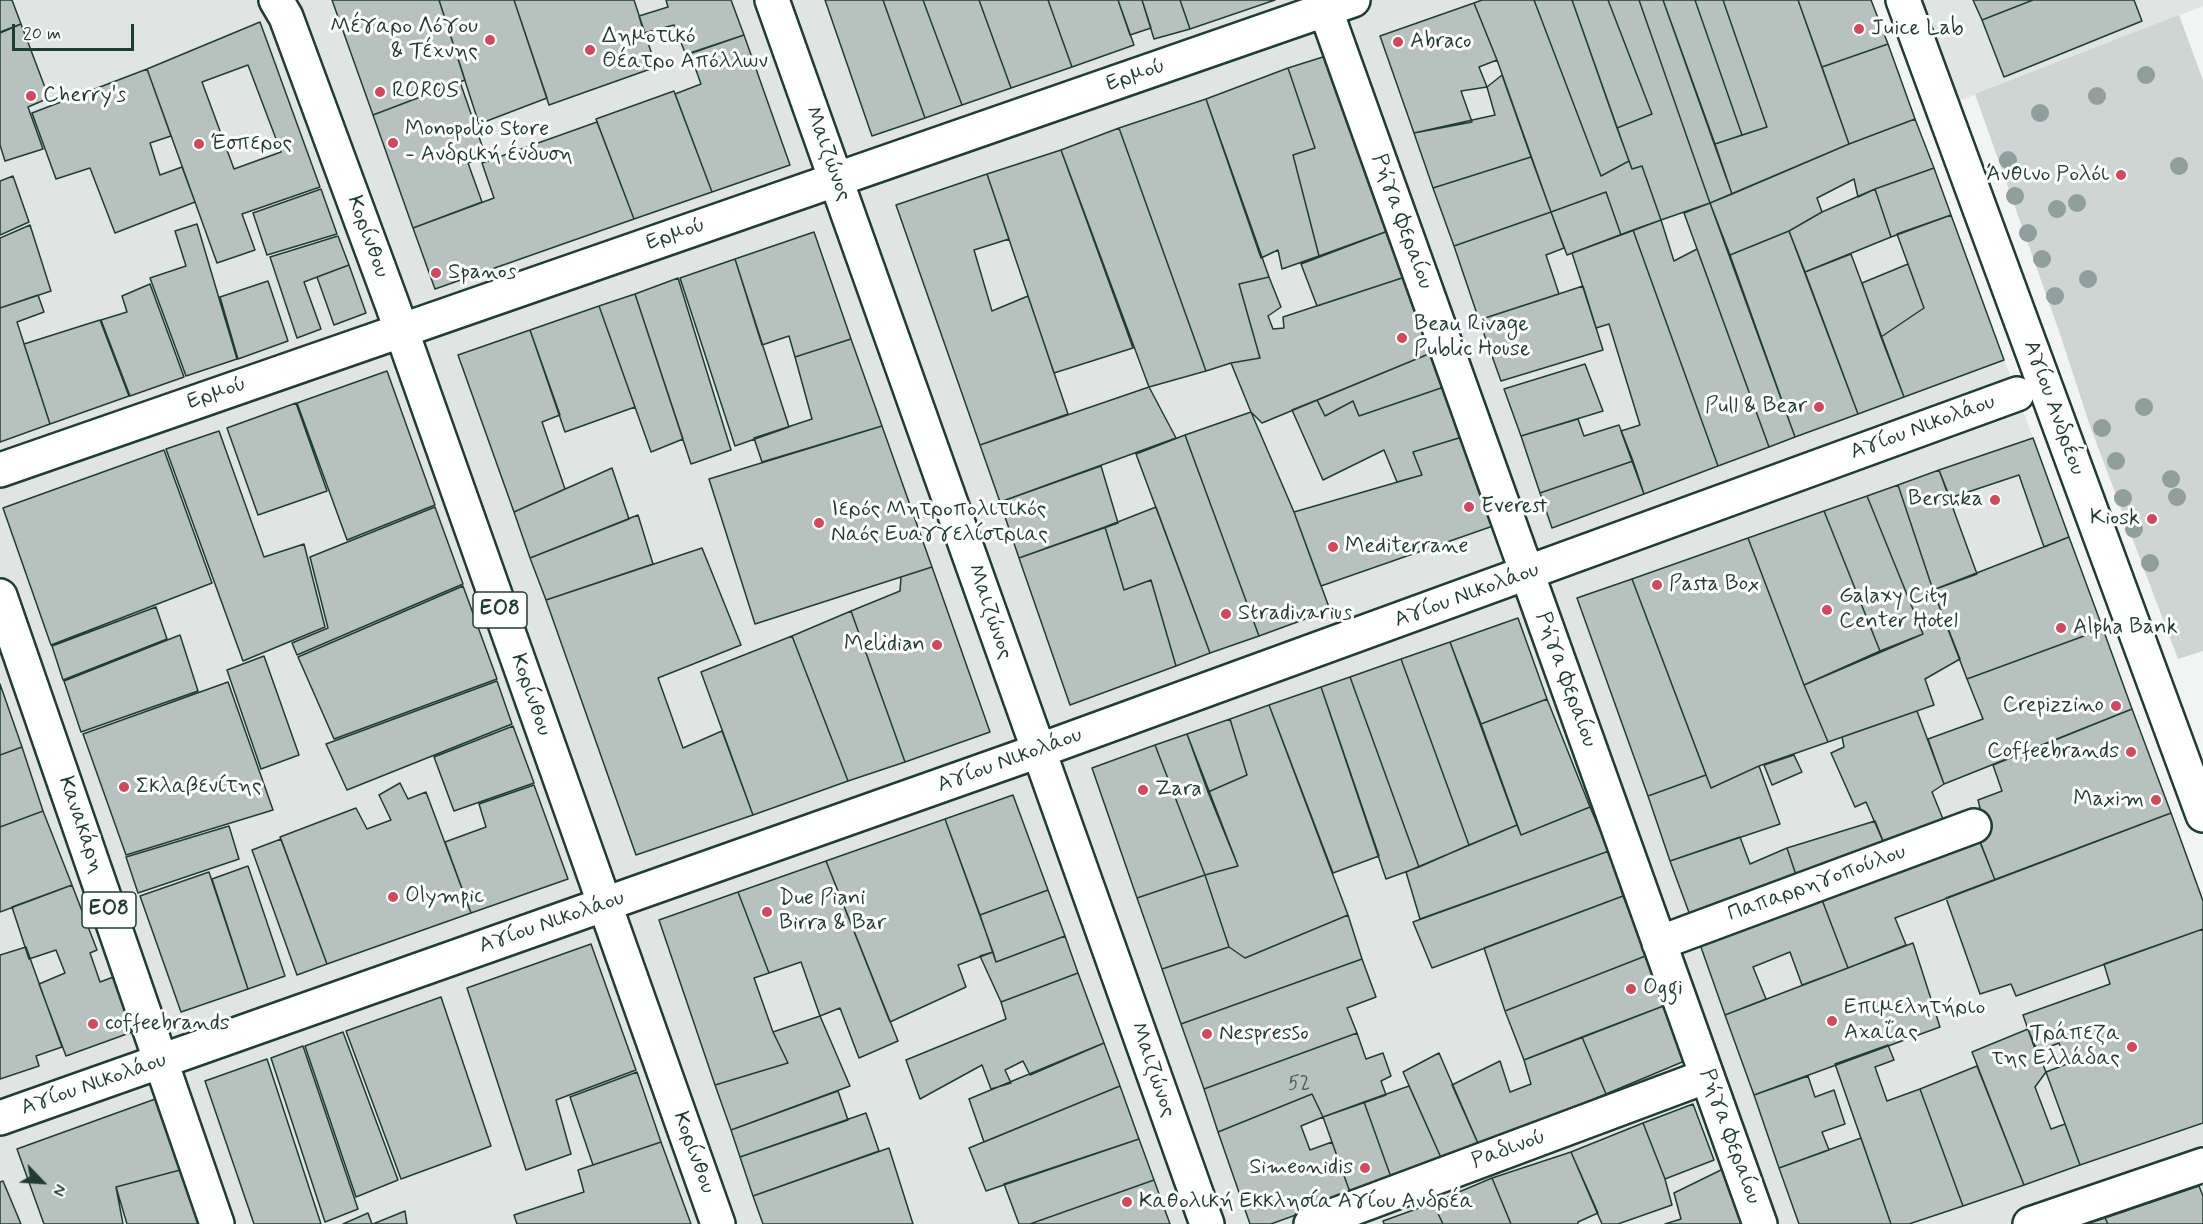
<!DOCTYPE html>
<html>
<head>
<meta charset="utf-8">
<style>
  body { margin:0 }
  #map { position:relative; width:2203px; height:1224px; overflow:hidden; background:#f2f3f3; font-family:Mynerve,sans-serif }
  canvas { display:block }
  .north { position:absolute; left:12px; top:1152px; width:60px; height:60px; -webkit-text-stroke:4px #fff; paint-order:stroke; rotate:115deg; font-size:16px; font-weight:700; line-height:24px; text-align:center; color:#1f3d34 }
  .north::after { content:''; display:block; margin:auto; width:21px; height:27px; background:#1f3d34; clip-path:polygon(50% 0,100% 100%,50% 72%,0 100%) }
  .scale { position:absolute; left:12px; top:24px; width:122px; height:27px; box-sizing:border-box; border:3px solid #1f3d34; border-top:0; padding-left:8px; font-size:18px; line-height:21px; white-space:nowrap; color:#1f3d34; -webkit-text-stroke:4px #fff; paint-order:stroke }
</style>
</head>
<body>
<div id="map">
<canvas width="2203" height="1224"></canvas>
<div class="north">N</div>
<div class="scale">20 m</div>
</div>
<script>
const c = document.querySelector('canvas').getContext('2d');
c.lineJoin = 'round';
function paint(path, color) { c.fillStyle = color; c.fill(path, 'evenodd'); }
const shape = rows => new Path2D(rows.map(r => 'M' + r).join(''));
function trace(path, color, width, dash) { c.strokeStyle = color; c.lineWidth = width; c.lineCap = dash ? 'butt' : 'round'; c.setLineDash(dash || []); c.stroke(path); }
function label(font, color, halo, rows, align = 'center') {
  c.font = font + ' Mynerve,sans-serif'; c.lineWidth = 6; c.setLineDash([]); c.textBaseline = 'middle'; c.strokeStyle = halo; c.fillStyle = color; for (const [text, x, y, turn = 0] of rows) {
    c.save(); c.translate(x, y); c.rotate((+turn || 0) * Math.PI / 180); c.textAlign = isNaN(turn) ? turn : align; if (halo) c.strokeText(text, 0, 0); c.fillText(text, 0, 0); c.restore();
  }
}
paint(shape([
  [0,0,1872,0,2203,900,2203,1224,0,1224],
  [1907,0,2203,0,2203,6,1948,105]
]), '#e0e4e3');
paint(shape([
  [2179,15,2203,80,2203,651,2178,659,2090,426,2059,331,1975,94]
]), '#ced5d3');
const building = shape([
  [0,0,12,0,21,24,0,32,0,0],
  [332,0,439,0,465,80,373,115,332,0],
  [439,0,514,0,547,98,479,124,439,0],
  [514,0,634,0,656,67,549,105,514,0],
  [666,0,731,0,744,35,686,55,674,25,644,33,639,16,668,7,666,0],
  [825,0,883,0,925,118,872,136,825,0],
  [883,0,923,0,962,105,925,118,883,0],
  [923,0,979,0,1011,88,962,105,923,0],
  [979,0,1048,0,1072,67,1011,88,979,0],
  [1048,0,1118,0,1134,45,1072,67,1048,0],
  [1118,0,1142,0,1151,28,1130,35,1118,0],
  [1142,0,1180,0,1190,29,1154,39,1142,0],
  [1180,0,1275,0,1190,29,1180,0],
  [1482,0,1534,0,1601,176,1629,161,1632,169,1642,166,1661,220,1621,235,1606,192,1551,212,1497,60,1474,3,1482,0],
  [1534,0,1572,0,1629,161,1601,176,1534,0],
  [1572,0,1608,0,1652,114,1617,128,1572,0],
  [1608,0,1639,0,1710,203,1661,220,1642,166,1632,169,1617,128,1652,114,1608,0],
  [1639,0,1663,0,1732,194,1710,203,1639,0],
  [1663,0,1695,0,1742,135,1715,144,1663,0],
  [1695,0,1723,0,1767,127,1742,135,1695,0],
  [1723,0,1798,0,1849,144,1732,194,1715,144,1767,127,1723,0],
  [1798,0,1871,0,1888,44,1822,67,1798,0],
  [1973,0,2033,0,1982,20,1973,0],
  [2033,0,2134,0,2142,21,2004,77,1982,20,2033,0],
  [1474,3,1497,60,1479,67,1487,87,1461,91,1472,122,1414,133,1380,36,1474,3],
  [260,22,320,187,242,214,255,250,217,263,147,69,260,22],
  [248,65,281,152,234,169,202,82,248,65],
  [21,24,49,98,28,107,43,149,5,161,0,145,0,33,21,24],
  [744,35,790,165,712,192,675,94,701,84,690,53,744,35],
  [1888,44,1915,119,1849,144,1822,67,1888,44],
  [1326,56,1388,231,1319,256,1293,155,1315,148,1288,68,1326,56],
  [1288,68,1315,148,1293,155,1319,256,1282,269,1278,250,1261,258,1206,99,1288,68],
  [147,69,171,136,150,143,160,175,182,167,195,202,115,233,90,168,56,179,32,113,147,69],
  [1502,75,1531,157,1433,188,1414,133,1495,115,1487,87,1502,75],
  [460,82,486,157,468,163,482,202,413,228,373,115,460,82],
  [674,91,712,192,634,219,596,119,674,91],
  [1206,99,1269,277,1239,284,1260,358,1231,363,1206,371,1119,128,1206,99],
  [1915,119,1934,168,1875,189,1858,197,1854,179,1817,198,1822,212,1789,231,1730,255,1710,203,1849,144,1915,119],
  [597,122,634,219,435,289,413,228,494,198,482,163,597,122],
  [1119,128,1206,371,1149,387,1061,150,1119,128],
  [1061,150,1133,348,1054,373,987,174,1061,150],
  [1531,157,1551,212,1454,246,1433,188,1531,157],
  [1934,168,1951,215,1891,237,1875,189,1934,168],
  [987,174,1009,239,974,250,992,311,1028,296,1068,414,980,445,896,205,987,174],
  [13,176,29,222,0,235,0,181,13,176],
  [321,189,337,234,267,255,253,213,321,189],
  [1875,189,1891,237,1805,272,1789,231,1822,212,1875,189],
  [1606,192,1621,235,1567,255,1551,212,1606,192],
  [1710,203,1795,437,1769,447,1684,213,1710,203],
  [1551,212,1564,248,1546,255,1559,294,1479,320,1454,246,1551,212],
  [1951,215,2004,360,1904,397,1881,337,1924,308,1897,234,1951,215],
  [1661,220,1674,261,1697,249,1769,447,1718,466,1633,230,1661,220],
  [197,224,237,359,186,376,150,278,186,266,175,231,197,224],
  [30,225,51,291,0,308,0,238,30,225],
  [1633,230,1718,466,1644,494,1621,431,1640,425,1609,324,1596,328,1572,253,1633,230],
  [1388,231,1405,277,1317,306,1301,264,1388,231],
  [1789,231,1858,414,1795,437,1730,255,1789,231],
  [814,232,851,339,795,357,789,336,762,345,735,259,814,232],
  [338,236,349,265,304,282,321,329,297,338,270,257,338,236],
  [1851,254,1904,397,1858,414,1805,272,1851,254],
  [735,259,789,427,735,446,680,278,735,259],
  [1908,264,1924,308,1881,337,1862,283,1908,264],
  [349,265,366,313,334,325,317,277,349,265],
  [1269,277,1281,307,1268,316,1273,329,1284,328,1283,317,1405,277,1431,353,1262,423,1251,412,1231,363,1260,358,1239,284,1269,277],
  [678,278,731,450,691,464,635,294,678,278],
  [268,281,288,341,238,359,220,297,268,281],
  [150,284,184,377,130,396,101,320,127,312,122,296,150,284],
  [1583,286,1603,350,1501,381,1479,320,1583,286],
  [635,294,683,439,651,452,599,306,635,294],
  [38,295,44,312,17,322,50,424,0,442,0,308,38,295],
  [599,306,635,407,565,432,530,330,599,306],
  [100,320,129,396,50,424,24,344,100,320],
  [530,330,560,415,542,422,565,489,514,512,458,355,530,330],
  [851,339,882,426,762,462,754,438,812,419,795,357,851,339],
  [1431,353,1444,387,1359,416,1353,401,1325,416,1317,400,1431,353],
  [1585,364,1603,411,1521,436,1504,389,1585,364],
  [387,371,435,505,347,540,297,403,387,371],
  [1149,387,1176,438,1000,502,980,445,1149,387],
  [1444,387,1462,437,1413,452,1422,475,1397,482,1384,450,1323,480,1292,410,1317,400,1325,416,1353,401,1359,416,1444,387],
  [296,403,327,491,258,515,227,428,296,403],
  [1251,412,1294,512,1330,610,1259,636,1185,435,1251,412],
  [1578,419,1584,436,1619,425,1633,461,1540,493,1521,436,1578,419],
  [882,426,932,567,755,624,709,479,882,426],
  [219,431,264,557,304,544,325,627,243,661,166,449,219,431],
  [1185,435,1259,636,1210,653,1136,454,1185,435],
  [1462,437,1493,526,1321,586,1294,512,1422,475,1413,452,1462,437],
  [2033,438,2069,537,2044,547,2019,475,1950,498,1939,470,2033,438],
  [164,450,212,583,51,645,3,508,164,450],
  [1633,461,1644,494,1552,528,1540,493,1633,461],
  [1101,466,1118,523,1019,558,1000,502,1101,466],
  [612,468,629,519,530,558,514,512,612,468],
  [1939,470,1977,574,1933,590,1898,485,1939,470],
  [1898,485,1933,590,1960,659,1925,679,1934,705,1828,742,1804,685,1923,634,1867,496,1898,485],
  [1867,496,1923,634,1880,651,1824,511,1867,496],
  [435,507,463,584,297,655,292,643,328,628,310,557,435,507],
  [1156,507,1210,653,1176,666,1151,580,1124,590,1105,527,1156,507],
  [1824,511,1880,651,1804,685,1748,538,1824,511],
  [638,515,653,564,546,600,530,558,638,515],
  [1105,527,1124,590,1151,580,1176,666,1070,705,1019,558,1105,527],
  [2069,537,2103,629,1967,679,1933,590,2069,537],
  [1748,538,1804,685,1828,742,1759,766,1711,788,1632,579,1748,538],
  [702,548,741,645,658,678,683,748,722,731,753,815,636,855,546,600,702,548],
  [932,567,990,732,905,762,851,611,900,591,901,577,932,567],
  [1632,579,1706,775,1648,796,1577,598,1632,579],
  [463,586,497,679,334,739,298,657,463,586],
  [156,607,167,639,63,680,52,646,156,607],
  [851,611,905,762,848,781,792,636,851,611],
  [1518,618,1547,699,1481,724,1450,642,1518,618],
  [2103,629,2132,709,1944,784,1928,739,1983,719,1967,679,2103,629],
  [180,635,198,691,81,732,64,681,180,635],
  [792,636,848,781,753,815,701,672,792,636],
  [1450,642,1517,825,1469,845,1401,659,1450,642],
  [264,656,299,755,261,769,227,670,264,656],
  [1401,659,1469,845,1419,867,1350,677,1401,659],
  [1350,677,1419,867,1386,879,1321,687,1350,677],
  [497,681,512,724,347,790,326,744,497,681],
  [228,682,273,810,126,855,83,734,228,682],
  [0,684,22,747,0,755,0,684],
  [1321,687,1379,856,1333,873,1269,705,1321,687],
  [1547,699,1590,807,1521,835,1481,724,1547,699],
  [1269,705,1348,915,1245,958,1229,947,1205,875,1238,866,1208,792,1247,775,1230,719,1269,705],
  [2132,709,2171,813,1995,880,1969,813,1980,808,1978,800,2002,791,1993,765,2132,709],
  [1917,711,1944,784,1932,792,1945,824,1885,846,1866,802,1855,807,1831,753,1844,747,1842,737,1917,711],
  [1230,719,1247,775,1208,792,1187,734,1230,719],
  [513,726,534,783,454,811,434,757,513,726],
  [1187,734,1238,866,1205,875,1155,745,1187,734],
  [1155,745,1205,875,1137,898,1092,768,1155,745],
  [22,747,43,811,0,827,0,755,22,747],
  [1794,755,1802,772,1772,785,1764,765,1794,755],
  [1759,766,1780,824,1670,861,1648,796,1706,775,1711,788,1759,766],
  [400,783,408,799,426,792,471,913,327,964,280,837,356,808,367,829,391,820,379,795,400,783],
  [534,785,568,879,471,913,445,842,486,827,479,804,534,785],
  [1013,795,1048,890,980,915,945,819,1013,795],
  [1590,807,1609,851,1420,919,1406,872,1517,825,1521,835,1590,807],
  [43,811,72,885,0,912,0,827,43,811],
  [2171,813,2203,901,2203,929,2016,996,2011,984,1980,994,1946,898,2171,813],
  [945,819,993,952,958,965,966,987,890,1022,826,861,945,819],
  [1875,821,1885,846,1797,878,1787,848,1875,821],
  [229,826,239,859,138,893,126,857,229,826],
  [1976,832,1995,880,1895,918,1906,945,1848,968,1819,892,1976,832],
  [1740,837,1750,864,1787,848,1797,878,1691,918,1670,861,1740,837],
  [281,839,327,964,297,975,252,850,281,839],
  [1609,851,1623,896,1432,968,1413,922,1609,851],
  [826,861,898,1041,859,1058,840,1008,820,1016,801,962,769,973,738,892,826,861],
  [248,866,285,976,248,989,212,879,248,866],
  [209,872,248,989,181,1012,140,896,209,872],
  [1205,875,1229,947,1162,969,1137,898,1205,875],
  [72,885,97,950,90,953,100,982,116,976,135,1031,66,1056,39,984,65,973,56,950,29,959,12,907,72,885],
  [1048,890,1065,936,996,962,980,915,1048,890],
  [738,892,769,973,754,978,773,1032,788,1063,715,1085,659,920,738,892],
  [1819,892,1848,968,1802,985,1790,952,1753,967,1766,999,1725,1015,1697,936,1819,892],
  [1623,896,1648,955,1505,1011,1484,948,1623,896],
  [1348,915,1362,959,1181,1024,1162,969,1229,947,1245,958,1348,915],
  [2203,929,2203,1123,2080,1165,2046,1072,2067,1064,2059,1043,2036,1052,2023,1015,2110,984,2104,964,2203,929],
  [1065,936,1078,973,1001,1002,980,956,993,952,996,962,1065,936],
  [1913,943,1940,1027,1754,1095,1725,1015,1913,943],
  [591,944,636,1070,556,1100,571,1154,526,1170,467,988,591,944],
  [26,947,62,1047,36,1056,39,1066,0,1079,0,955,26,947],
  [1648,955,1666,1005,1524,1060,1505,1011,1648,955],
  [1362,959,1376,997,1347,1008,1357,1033,1204,1089,1181,1024,1362,959],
  [1078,973,1104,1043,1030,1075,1023,1061,1005,1070,1011,1083,991,1089,982,1065,920,1099,906,1060,1006,1019,1001,1002,1078,973],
  [441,997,491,1146,401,1179,346,1031,441,997],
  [1666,1005,1687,1060,1606,1094,1582,1037,1666,1005],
  [820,1016,850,1086,731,1130,715,1085,788,1063,773,1032,820,1016],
  [2028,1029,2046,1072,2035,1087,2051,1129,2065,1124,2080,1165,2024,1185,1972,1052,2028,1029],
  [343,1032,398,1180,356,1197,305,1046,343,1032],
  [1357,1033,1366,1059,1383,1053,1391,1076,1381,1081,1386,1095,1323,1117,1312,1094,1218,1132,1204,1089,1357,1033],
  [1582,1037,1606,1094,1480,1148,1452,1085,1500,1061,1510,1092,1531,1084,1524,1060,1582,1037],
  [1104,1043,1120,1086,984,1142,969,1099,1104,1043],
  [1888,1045,1894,1060,1875,1067,1887,1101,1920,1089,1963,1206,1909,1224,1891,1224,1835,1064,1888,1045],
  [303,1046,358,1209,325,1222,271,1058,303,1046],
  [1439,1053,1480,1148,1442,1160,1403,1072,1439,1053],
  [267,1059,321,1224,254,1224,205,1081,267,1059],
  [1977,1066,2024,1185,1963,1206,1920,1089,1977,1066],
  [637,1072,661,1142,593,1165,570,1097,637,1072],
  [1808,1076,1815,1097,1834,1090,1845,1124,1822,1132,1829,1150,1779,1168,1754,1095,1808,1076],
  [1120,1086,1139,1139,986,1191,969,1148,1120,1086],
  [1409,1086,1442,1160,1392,1180,1364,1102,1409,1086],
  [838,1091,848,1120,740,1157,731,1130,838,1091],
  [1312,1094,1323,1117,1301,1126,1310,1150,1332,1142,1351,1195,1271,1224,1250,1224,1218,1132,1312,1094],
  [158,1098,184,1169,116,1187,123,1224,44,1224,17,1149,158,1098],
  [1364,1102,1392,1180,1351,1195,1323,1117,1364,1102],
  [1693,1104,1714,1160,1665,1179,1643,1123,1693,1104],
  [866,1113,879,1151,753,1196,740,1157,866,1113],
  [1643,1123,1665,1179,1672,1205,1618,1224,1602,1224,1571,1152,1643,1123],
  [1861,1138,1891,1224,1799,1224,1779,1168,1861,1138],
  [1139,1139,1154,1180,1030,1224,1019,1224,1004,1184,1139,1139],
  [661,1142,691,1224,517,1224,514,1215,584,1192,578,1170,661,1142],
  [889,1148,913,1224,763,1224,753,1196,889,1148],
  [1571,1152,1598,1213,1578,1222,1578,1224,1511,1224,1492,1178,1571,1152],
  [184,1169,200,1224,127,1224,116,1187,184,1169],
  [1723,1169,1744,1224,1665,1224,1681,1219,1674,1193,1723,1169],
  [1492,1178,1511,1224,1443,1224,1433,1203,1492,1178],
  [1154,1180,1170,1224,1030,1224,1154,1180],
  [3,1181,21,1224,0,1224,0,1182,3,1181],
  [2199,1186,2203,1196,2203,1224,2108,1224,2105,1218,2199,1186],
  [1433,1203,1443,1224,1384,1224,1383,1221,1433,1203],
  [405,1211,407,1224,373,1224,405,1211],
  [368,1213,372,1224,343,1224,368,1213],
  [2105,1218,2108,1224,2086,1224,2105,1218]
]);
paint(building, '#b7c1bd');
trace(building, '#1f3d34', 1.5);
const street = shape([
  [772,0,1207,1224],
  [1322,0,1760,1224],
  [1659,943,1974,826],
  [0,1118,1038,751,2017,394],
  [1311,1224,1707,1076]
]);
const secondary = shape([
  [1903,0,2203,815],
  [0,470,1353,0],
  [2030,1224,2203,1165]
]);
const primary = shape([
  [276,0,286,17,392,304,718,1224],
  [0,596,217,1224]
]);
trace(street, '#1f3d34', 38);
trace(secondary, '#1f3d34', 38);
trace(primary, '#1f3d34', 38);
trace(street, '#fff', 33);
trace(secondary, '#fff', 33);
trace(primary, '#fff', 33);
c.fillStyle = '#919f9c';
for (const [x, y] of [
  [2146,75],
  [2097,96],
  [2040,113],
  [2008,160],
  [2179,166],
  [2015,196],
  [2077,203],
  [2057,209],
  [2028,233],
  [2042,259],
  [2088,279],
  [2055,296],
  [2144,407],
  [2102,428],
  [2116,461],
  [2171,479],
  [2177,497],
  [2123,498],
  [2134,529],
  [2150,563]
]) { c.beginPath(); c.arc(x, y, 9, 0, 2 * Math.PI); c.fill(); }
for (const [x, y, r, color] of [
  [1859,29,6,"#d1495b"],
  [490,40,6,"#d1495b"],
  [1398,42,6,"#d1495b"],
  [590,50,6,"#d1495b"],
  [380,92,6,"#d1495b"],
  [31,96,6,"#d1495b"],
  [393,143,6,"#d1495b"],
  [199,144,6,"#d1495b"],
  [2121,175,6,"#d1495b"],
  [436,273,6,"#d1495b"],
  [1402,338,6,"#d1495b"],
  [1819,407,6,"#d1495b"],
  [1995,500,6,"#d1495b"],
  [1469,507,6,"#d1495b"],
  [2152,519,6,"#d1495b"],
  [819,523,6,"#d1495b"],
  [1333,547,6,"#d1495b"],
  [1657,585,6,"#d1495b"],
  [1827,610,6,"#d1495b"],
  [1226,614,6,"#d1495b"],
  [2061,628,6,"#d1495b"],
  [937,645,6,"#d1495b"],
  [2116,706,6,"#d1495b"],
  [2131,752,6,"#d1495b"],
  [124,787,6,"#d1495b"],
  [1143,790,6,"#d1495b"],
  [2156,800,6,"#d1495b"],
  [393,897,6,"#d1495b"],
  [767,912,6,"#d1495b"],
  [1631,989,6,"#d1495b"],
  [1832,1021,6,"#d1495b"],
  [93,1024,6,"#d1495b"],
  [1207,1034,6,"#d1495b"],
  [2132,1047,6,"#d1495b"],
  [1365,1168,6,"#d1495b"],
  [1127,1202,6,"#d1495b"]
]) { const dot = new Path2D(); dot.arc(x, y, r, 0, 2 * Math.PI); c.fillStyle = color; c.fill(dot); trace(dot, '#fff', 2); }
label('20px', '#455e56', null, [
  ["52",1299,1085]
]);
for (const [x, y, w] of [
  [500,610,54],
  [109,910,54]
]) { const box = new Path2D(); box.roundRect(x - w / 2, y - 18, w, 36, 4.5); c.fillStyle = '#fff'; c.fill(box); trace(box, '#1f3d34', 1.5); }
label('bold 21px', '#1f3d34', null, [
  ["ΕΟ8",500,610],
  ["ΕΟ8",109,910]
]);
label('22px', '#1f3d34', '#fff', [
  ["Μέγαρο Λόγου",478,27,"right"],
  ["& Τέχνης",478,52,"right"],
  ["Juice Lab",1871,29],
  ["Δημοτικό",602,37],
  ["Θέατρο Απόλλων",602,62],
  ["Abraco",1410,42],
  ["ROROS",392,92],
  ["Cherry's",43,96],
  ["Monopolio Store",405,130],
  ["- Ανδρική ένδυση",405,155],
  ["Έσπερος",211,144],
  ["Άνθινο Ρολόι",2109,175,"right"],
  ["Spanos",448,273],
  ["Beau Rivage",1414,325],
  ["Public House",1414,350],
  ["Pull & Bear",1807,407,"right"],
  ["Bershka",1983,500,"right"],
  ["Everest",1481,507],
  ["Ιερός Μητροπολιτικός",831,510],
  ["Ναός Ευαγγελίστριας",831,535],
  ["Kiosk",2140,519,"right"],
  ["Mediterrane",1345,547],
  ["Pasta Box",1669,585],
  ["Galaxy City",1839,597],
  ["Center Hotel",1839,622],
  ["Stradivarius",1238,614],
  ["Alpha Bank",2073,628],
  ["Melidian",925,645,"right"],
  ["Crepizzino",2104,706,"right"],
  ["Coffeebrands",2119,752,"right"],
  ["Σκλαβενίτης",136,787],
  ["Zara",1155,790],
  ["Maxim",2144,800,"right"],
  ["Olympic",405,897],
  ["Due Piani",779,899],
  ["Birra & Bar",779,924],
  ["Oggi",1643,989],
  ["Επιμελητήριο",1844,1008],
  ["Αχαΐας",1844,1033],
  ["coffeebrands",105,1024],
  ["Nespresso",1219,1034],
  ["Τράπεζα",2120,1034,"right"],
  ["της Ελλάδας",2120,1059,"right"],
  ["Simeonidis",1353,1168,"right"],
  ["Καθολική Εκκλησία Αγίου Ανδρέα",1139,1202]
], 'left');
label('22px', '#1f3d34', '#fff', [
  ["Ερμού",1136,76,-19],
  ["Μαιζώνος",827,154,70],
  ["Ρήγα Φεραίου",1401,222,70],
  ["Ερμού",676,235,-19],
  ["Κορίνθου",367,237,70],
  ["Ερμού",217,394,-19],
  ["Αγίου Ανδρέου",2053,408,70],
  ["Αγίου Νικολάου",1923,428,-20],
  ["Αγίου Νικολάου",1467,596,-20],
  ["Μαιζώνος",989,612,71],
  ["Ρήγα Φεραίου",1565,680,70],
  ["Κορίνθου",530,695,71],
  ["Αγίου Νικολάου",1010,761,-20],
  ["Κανακάρη",80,825,71],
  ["Παπαρρηγοπούλου",1817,884,-20],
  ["Αγίου Νικολάου",552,923,-19],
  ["Μαιζώνος",1152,1070,71],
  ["Αγίου Νικολάου",94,1085,-19],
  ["Ρήγα Φεραίου",1729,1137,70],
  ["Ραδινού",1509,1150,-20],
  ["Κορίνθου",693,1153,70]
]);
</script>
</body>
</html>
